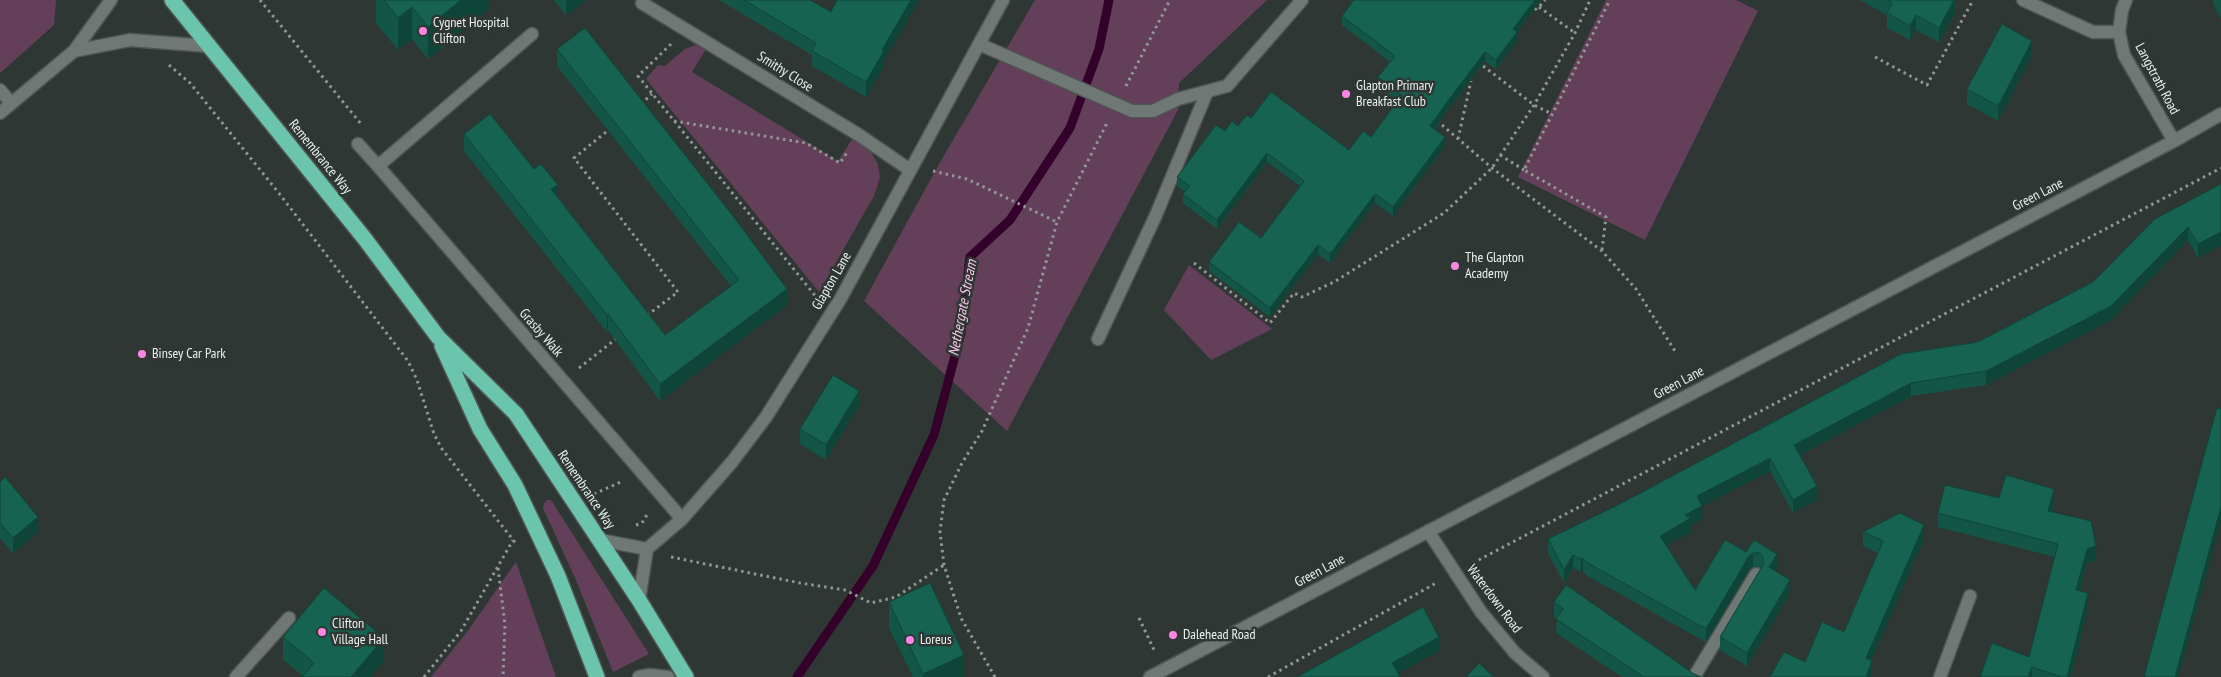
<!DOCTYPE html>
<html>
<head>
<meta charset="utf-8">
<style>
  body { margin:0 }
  canvas { display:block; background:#2f3734 }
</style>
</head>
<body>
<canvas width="2221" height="677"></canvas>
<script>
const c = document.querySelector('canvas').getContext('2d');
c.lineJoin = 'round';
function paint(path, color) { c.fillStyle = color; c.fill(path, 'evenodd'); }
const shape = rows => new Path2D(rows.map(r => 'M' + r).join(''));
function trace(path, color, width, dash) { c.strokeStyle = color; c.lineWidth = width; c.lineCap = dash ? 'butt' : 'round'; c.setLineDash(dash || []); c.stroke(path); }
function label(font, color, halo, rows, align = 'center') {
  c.font = font + ' "PT Sans Narrow",sans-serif'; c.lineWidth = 5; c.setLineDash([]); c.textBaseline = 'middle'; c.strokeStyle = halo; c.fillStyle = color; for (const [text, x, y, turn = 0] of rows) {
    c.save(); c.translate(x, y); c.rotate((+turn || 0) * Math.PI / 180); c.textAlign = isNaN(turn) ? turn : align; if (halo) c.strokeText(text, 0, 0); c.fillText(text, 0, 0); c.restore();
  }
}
paint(shape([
  [0,0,56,0,54,25,0,73],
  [1035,0,1267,0,1179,83,1178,110,1007,431,864,301,939,164],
  [1606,0,1736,0,1758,11,1645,240,1518,177],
  [696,45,706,49,692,72,838,161,853,138,871,152,878,164,880,177,874,196,819,292,646,79,658,65,665,66,685,49],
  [1189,265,1272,329,1211,360,1164,310],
  [547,500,551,500,649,654,613,672,576,580,543,508,544,503],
  [516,562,556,677,431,677,467,632]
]), '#643f5a');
trace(shape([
  [797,677,873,566,934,435,961,333,970,257,1010,220,1070,128,1099,49,1109,0]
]), '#34012b', 9);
const minor = shape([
  [2023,0,2093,32,2119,32],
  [2126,0,2122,10,2119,32,2124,55,2174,141],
  [642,3,859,135,910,170],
  [979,44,1132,111,1153,111,1178,99,1227,86,1302,0],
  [74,51,130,40,208,46],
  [0,90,11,103],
  [0,113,74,51,111,0],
  [358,144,378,166,532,34],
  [378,166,682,519],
  [1098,339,1156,215,1207,92],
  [1428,531,1481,612,1515,653,1543,677],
  [600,540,647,549],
  [639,600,647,549,682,519,732,462,766,417,841,298,1003,0],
  [236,677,289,618],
  [639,677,650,675,668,677],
  [1150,677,2174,141,2221,114],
  [1694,677,1756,574],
  [1940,677,1970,596]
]);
const highway = shape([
  [172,0,365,239,438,337,516,414,639,600,686,677],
  [442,346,480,429,515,485,558,576,597,677]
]);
trace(minor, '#4e5553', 15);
trace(highway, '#4e5553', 18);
trace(shape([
  [260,0,361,124],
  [1539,7,1575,33],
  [1529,13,1539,7,1545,0],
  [671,44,638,76,817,298],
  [1875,57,1927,85,1973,0],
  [1478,62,1534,105,1552,114],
  [169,65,190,83,278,192,408,361,417,380,434,434,442,449,517,545],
  [1126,86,1170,0],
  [641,104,652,94],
  [674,121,806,143,840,163,848,151],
  [1442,125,1492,168,1602,251,1636,289,1675,351],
  [611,128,574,158,678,292,646,316],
  [1458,139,1471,81],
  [1500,155,1524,170],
  [933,171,967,179,1057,222],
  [1602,250,1606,217,1524,170,1610,0],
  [1194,263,1270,323,1294,293,1302,297,1334,282,1444,213,1492,168,1534,105,1575,33,1590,0],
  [579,368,617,338],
  [594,494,623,481],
  [636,525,642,523,648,513],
  [671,557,800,583,845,590,871,603,896,597,944,565],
  [1473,563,2221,168],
  [498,568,505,625,503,677],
  [1139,618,1155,652],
  [424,677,461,631,513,540],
  [995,677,961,618,944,565,940,532,944,500,962,463,982,431,1028,328,1057,222,1107,123],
  [1268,677,1438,582]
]), '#919795', 3, [2.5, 4]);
trace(minor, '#6f7875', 12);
trace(highway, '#6bc4ac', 15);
paint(shape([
  [376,0,490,0,490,8,428,59,412,39,398,50,376,23],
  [554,0,586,0,566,15],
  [719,0,810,0,884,61,884,66,866,97,812,66,812,55],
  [1860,0,1955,0,1955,13,1939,42,1916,30,1910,40,1887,28,1887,15],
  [2213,0,2221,0,2221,19,2213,3],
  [1342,16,1517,33,1517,41,1496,69,1485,61,1450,107,1435,129,1445,146,1393,216,1375,203,1330,263,1318,254,1270,317,1209,271,1209,262,1261,238,1300,186,1267,162,1217,229,1183,203,1183,194,1185,192,1177,186,1177,177,1225,131,1238,126,1251,118,1349,150,1371,137,1398,101,1378,86,1378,77,1390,62,1342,25],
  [557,49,787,305,660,401,608,330,607,332,464,151,464,134,534,169,558,197,665,335,731,286,557,66],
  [2032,55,1998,121,1967,104,1967,89],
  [2221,184,2198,258,2188,240,2111,320,1986,385,1911,396,1800,455,1817,500,1793,513,1770,471,1702,506,1702,519,1691,525,1691,532,1666,545,1695,590,1746,552,1754,540,1777,568,1775,571,1790,593,1747,666,1720,650,1720,637,1761,568,1760,567,1753,567,1749,570,1706,642,1586,575,1583,571,1581,572,1573,568,1564,583,1548,553,1548,539,1978,342,2093,282],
  [859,405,826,460,800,444,800,429],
  [0,482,38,532,13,553,0,538],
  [1999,498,2054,503,2052,512,2096,560,2087,563,2080,591,2088,608,2071,677,1980,677,2029,657,2055,557,1938,527,1938,513],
  [1863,532,1924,539,1871,660,1872,675,1805,662,1844,632,1878,553,1863,546],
  [889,602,964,677,913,677,889,628],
  [1554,602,1694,674,1701,677,1622,677,1556,633,1557,619,1554,617],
  [283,637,384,661,370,677,302,677,303,676,283,660]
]), '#135547');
paint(shape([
  [461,0,490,0,490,8,428,59,428,27],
  [568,0,586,0,566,15,566,1],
  [911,0,919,0,884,61,884,66,866,97,866,82,882,50],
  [1535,0,1541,0,1517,33,1517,41,1496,69,1496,60,1513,29],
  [1954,0,1955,0,1955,13,1939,42,1939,28],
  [412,7,412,39,398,50,398,18],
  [1916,15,1916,30,1910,40,1910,26],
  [2032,41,2032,55,1998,121,1998,106],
  [1485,52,1485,61,1450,107,1430,135,1430,126,1450,98],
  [1445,137,1445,146,1393,216,1393,207],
  [1267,153,1267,162,1217,229,1217,220],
  [558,185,558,201,551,189],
  [1375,194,1375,203,1330,263,1330,254],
  [2188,227,2188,240,2111,320,1986,385,1986,371],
  [2221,232,2221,246,2198,258,2198,244],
  [1318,245,1318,254,1270,317,1270,308],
  [787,289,787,305,660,401,660,384],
  [608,314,608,330,607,332,607,315],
  [1911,383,1911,396,1794,458,1794,445],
  [859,391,859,405,826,460,826,445],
  [1770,458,1770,471,1702,506,1702,519,1691,525,1691,532,1660,549,1660,536,1685,515,1697,496],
  [1817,486,1817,500,1793,513,1793,500],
  [2054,489,2054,503,2048,525,2048,511],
  [2221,507,2221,521,2178,677,2175,677],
  [38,517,38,532,13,553,13,538],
  [1924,525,1924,539,1866,672,1866,658],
  [2096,546,2096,560,2087,563,2076,605,2076,590,2087,549],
  [1753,553,1753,567,1749,570,1706,642,1706,629,1749,556],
  [1777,554,1777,568,1769,581,1769,567],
  [1573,555,1573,568,1564,583,1564,570],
  [1583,558,1583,571,1581,572,1581,559],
  [1790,580,1790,593,1747,666,1747,653],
  [2088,593,2088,608,2071,677,2067,677],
  [1439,637,1439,651,1392,677,1392,663],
  [384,638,384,661,370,677,351,677],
  [964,655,964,677,923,677,923,674],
  [1872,661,1872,677,1866,677],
  [2032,667,2032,677,2028,677]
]), '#0f4539');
const building = shape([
  [384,0,461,0,428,27,412,7,398,18,384,0],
  [744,0,810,0,831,12,837,0,911,0,882,50,884,51,866,82,812,51,816,43,744,0],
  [1354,0,1535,0,1513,29,1517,32,1496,60,1485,52,1450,98,1430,126,1445,137,1393,207,1375,194,1330,254,1318,245,1270,308,1209,262,1239,222,1261,238,1304,181,1267,153,1217,220,1183,194,1190,186,1177,177,1216,125,1225,131,1232,121,1238,126,1247,115,1251,118,1271,92,1349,150,1363,131,1371,137,1402,95,1378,77,1395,56,1342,16,1354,0],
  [1887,0,1954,0,1939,28,1916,15,1910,26,1887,13,1892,3,1887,0],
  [2002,24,2032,41,1998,106,1967,89,2002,24],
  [585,28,733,216,787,289,660,384,608,314,607,315,464,134,490,114,534,169,541,164,558,185,551,189,665,335,739,280,557,49,585,28],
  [2221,184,2221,232,2198,244,2188,227,2111,306,1986,371,1911,383,1794,445,1817,486,1793,500,1770,458,1697,496,1702,506,1685,515,1691,518,1660,536,1695,590,1725,540,1746,552,1754,540,1777,554,1769,567,1790,580,1747,653,1720,637,1763,565,1763,557,1760,553,1753,553,1749,556,1706,629,1586,562,1583,558,1581,559,1573,555,1564,570,1548,539,1618,505,1901,354,1978,342,2093,282,2155,219,2221,184],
  [833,375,859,391,826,445,800,429,833,375],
  [2217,408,2221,409,2221,507,2175,677,2144,677,2217,408],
  [2006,475,2054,489,2048,511,2091,521,2096,546,2087,549,2076,590,2088,593,2067,677,2061,677,2032,667,2028,677,1980,677,1992,643,2029,657,2058,544,1938,513,1945,485,1999,498,2006,475],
  [5,477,38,517,13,538,0,523,0,482,5,477],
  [1900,513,1924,525,1866,658,1872,661,1866,677,1770,677,1784,652,1805,662,1822,622,1844,632,1883,541,1863,532,1900,513],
  [930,583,964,655,923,674,889,602,930,583],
  [1566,585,1694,674,1701,677,1644,677,1556,619,1563,609,1554,602,1566,585],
  [324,588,384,638,351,677,302,677,314,663,283,637,324,588],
  [1423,607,1439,637,1392,663,1400,677,1297,677,1423,607],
  [1479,663,1494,677,1466,677,1479,663]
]);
paint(building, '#166352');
trace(building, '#0f4539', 1);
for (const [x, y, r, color] of [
  [423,31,5,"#fd86e1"],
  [1346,94,5,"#fd86e1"],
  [1455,266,5,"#fd86e1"],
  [142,354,5,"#fd86e1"],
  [322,632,5,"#fd86e1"],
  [1173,635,5,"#fd86e1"],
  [910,640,5,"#fd86e1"]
]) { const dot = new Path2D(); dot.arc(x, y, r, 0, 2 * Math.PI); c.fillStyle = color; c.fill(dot); trace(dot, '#2f3734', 2); }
label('14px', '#ecf1ef', '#2f3734', [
  ["Cygnet Hospital",433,23],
  ["Clifton",433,39],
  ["Glapton Primary",1356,86],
  ["Breakfast Club",1356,102],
  ["The Glapton",1465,258],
  ["Academy",1465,274],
  ["Binsey Car Park",152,354],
  ["Clifton",332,624],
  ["Village Hall",332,640],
  ["Dalehead Road",1183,635],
  ["Loreus",920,640]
], 'left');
label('14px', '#ecf1ef', '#2f3734', [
  ["Smithy Close",785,72,32],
  ["Langstrath Road",2157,79,62],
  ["Remembrance Way",320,157,51],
  ["Green Lane",2038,195,-27],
  ["Glapton Lane",832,281,-60],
  ["Grasby Walk",541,333,49],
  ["Green Lane",1679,383,-28],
  ["Remembrance Way",586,490,56],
  ["Green Lane",1320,571,-28],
  ["Waterdown Road",1494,599,53]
]);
label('italic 15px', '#f7c4e8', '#2f3734', [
  ["Nethergate Stream",963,308,-79]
]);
</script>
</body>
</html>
